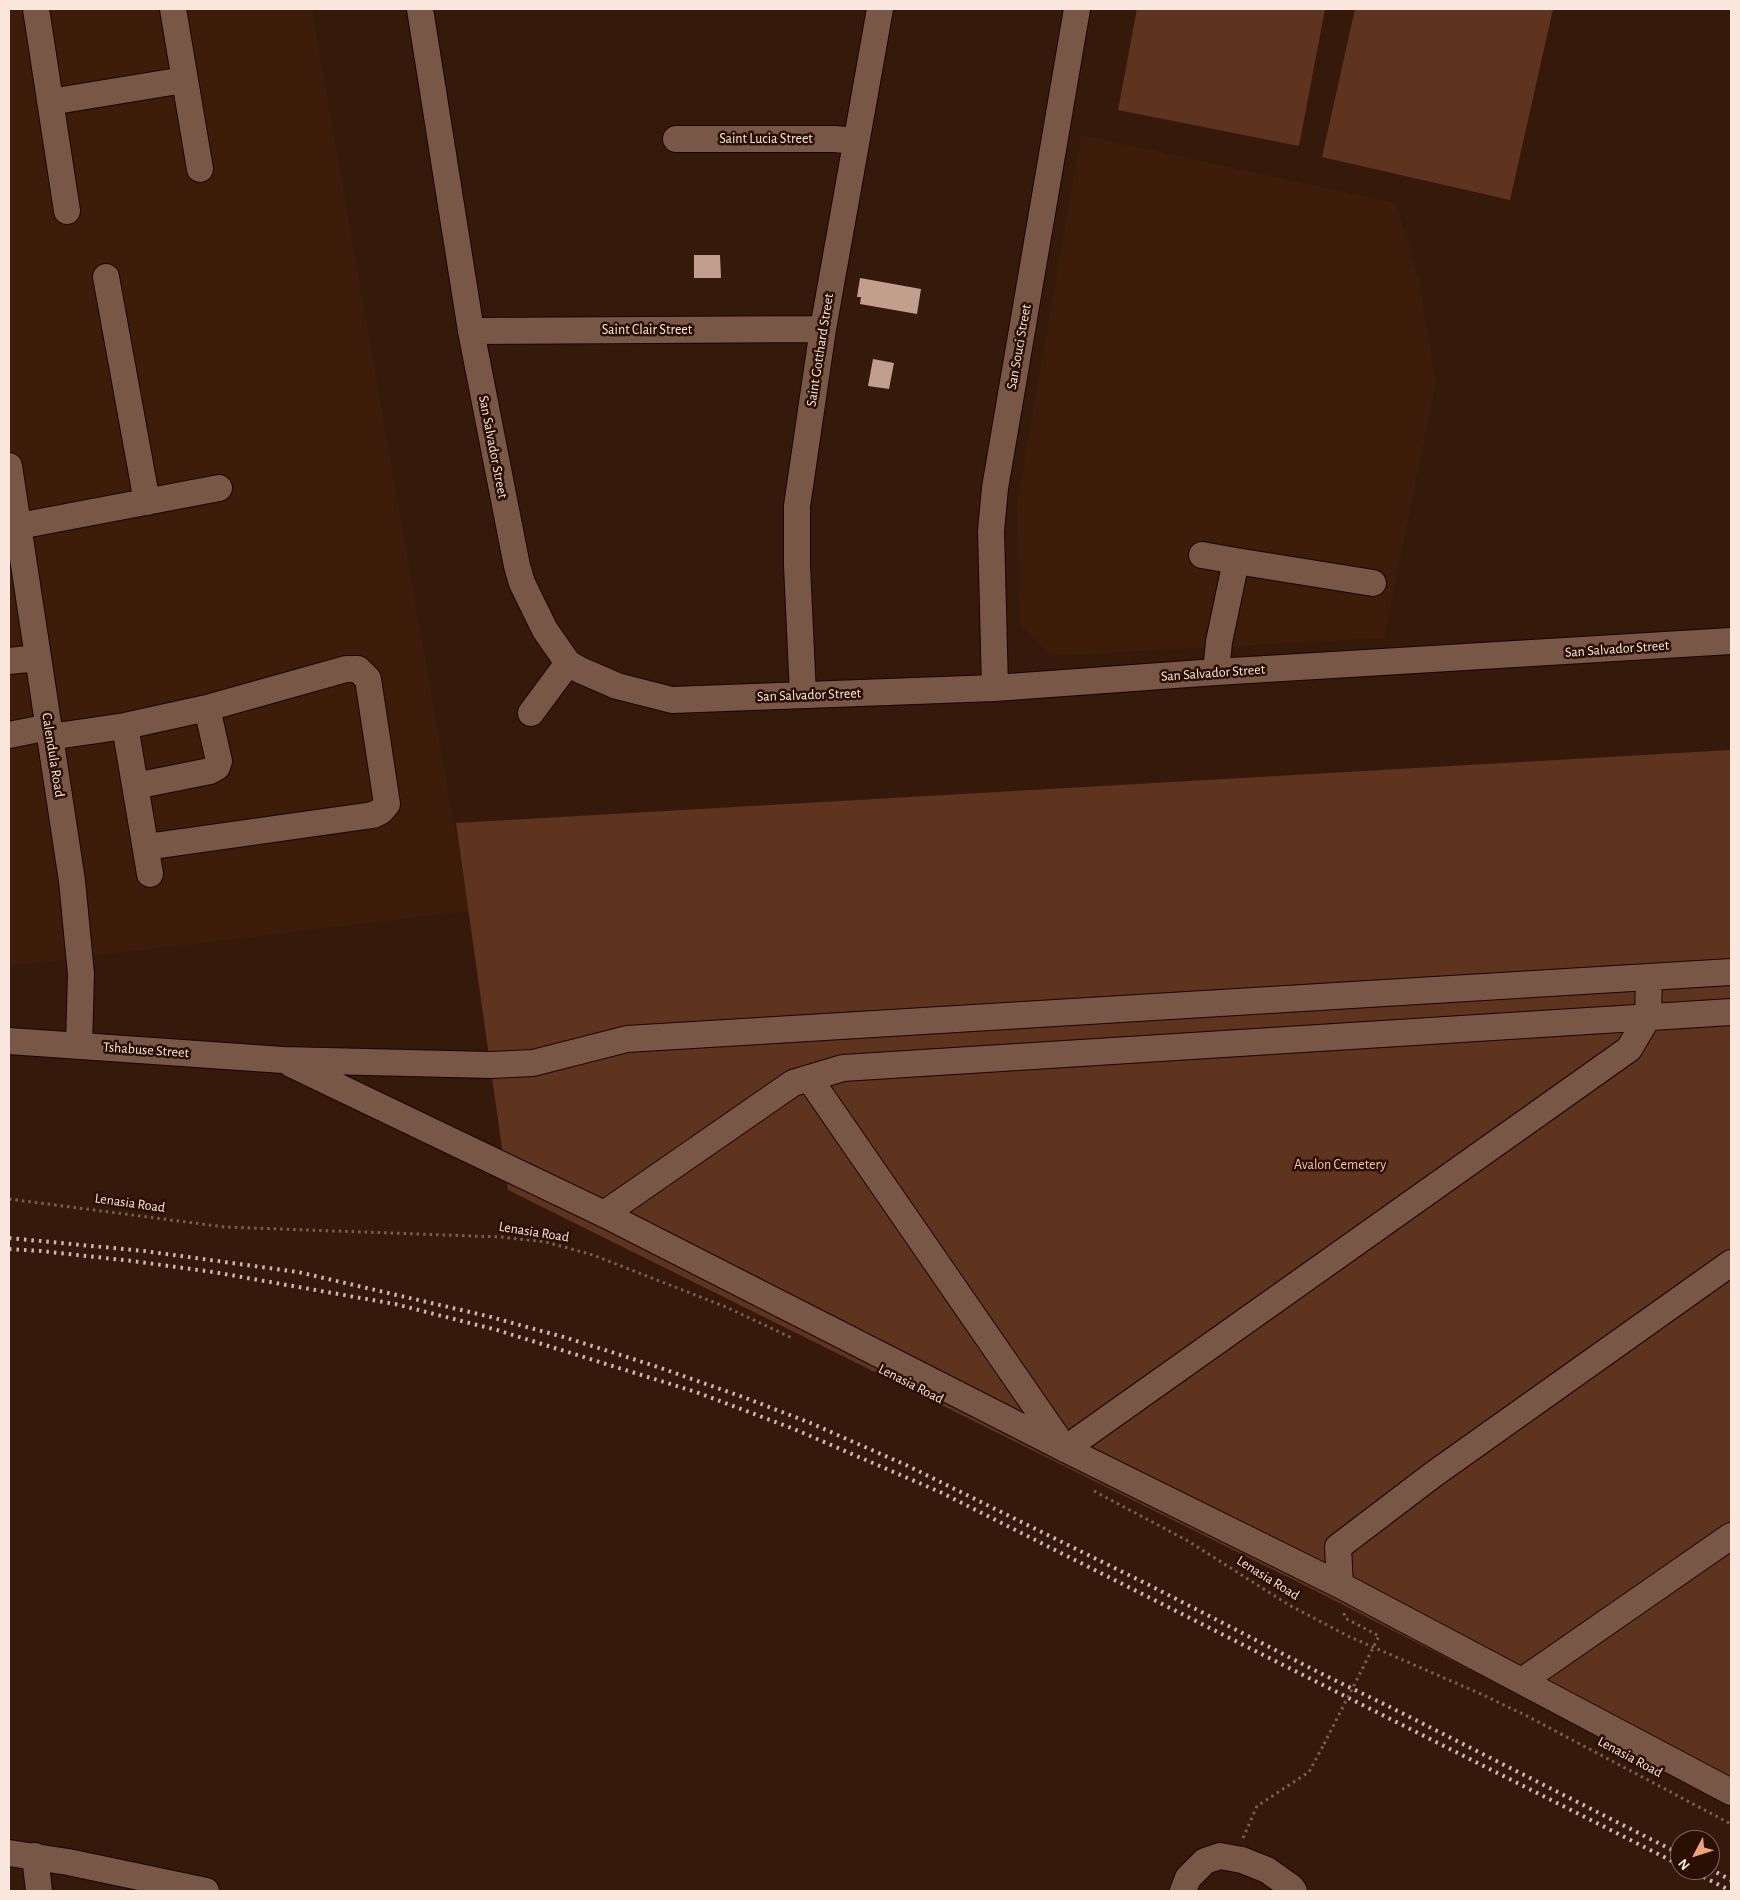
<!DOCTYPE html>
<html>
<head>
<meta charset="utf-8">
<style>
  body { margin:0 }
  #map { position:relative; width:1740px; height:1900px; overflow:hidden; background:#351a0b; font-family:"Alegreya Sans",sans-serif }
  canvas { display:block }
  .frame { position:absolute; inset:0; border:10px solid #fae7de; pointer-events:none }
  .north { position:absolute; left:1670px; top:1830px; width:50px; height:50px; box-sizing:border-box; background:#2a1003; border:1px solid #7d665b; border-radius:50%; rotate:230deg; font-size:14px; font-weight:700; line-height:20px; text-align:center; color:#fae7de }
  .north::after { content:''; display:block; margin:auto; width:18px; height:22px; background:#f0a27a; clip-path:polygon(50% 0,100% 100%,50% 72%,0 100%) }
</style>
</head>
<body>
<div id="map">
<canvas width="1740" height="1900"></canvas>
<div class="frame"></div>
<div class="north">N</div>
</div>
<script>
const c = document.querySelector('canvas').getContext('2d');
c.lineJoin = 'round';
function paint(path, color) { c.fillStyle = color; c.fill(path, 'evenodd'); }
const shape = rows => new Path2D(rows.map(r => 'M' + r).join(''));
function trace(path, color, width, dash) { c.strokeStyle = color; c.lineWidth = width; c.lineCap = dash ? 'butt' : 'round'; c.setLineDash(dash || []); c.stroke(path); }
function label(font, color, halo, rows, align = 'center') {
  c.font = font + ' "Alegreya Sans",sans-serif'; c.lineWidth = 5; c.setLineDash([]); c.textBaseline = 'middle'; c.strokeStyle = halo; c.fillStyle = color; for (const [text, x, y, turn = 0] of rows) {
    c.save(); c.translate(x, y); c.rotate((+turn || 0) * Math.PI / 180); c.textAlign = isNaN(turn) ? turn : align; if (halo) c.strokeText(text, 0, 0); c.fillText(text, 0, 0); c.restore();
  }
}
paint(shape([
  [9,9,312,9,469,911,9,966],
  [1081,135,1396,203,1419,280,1436,382,1384,638,1050,656,1020,625,1017,503]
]), '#3e1c0a');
paint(shape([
  [1137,9,1325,9,1299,146,1118,110],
  [1355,9,1553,9,1510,200,1322,157],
  [1731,750,1731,1803,1308,1587,508,1190,456,823]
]), '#5e341e');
paint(shape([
  [694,255,720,255,721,278,694,278],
  [860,278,921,289,917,314,860,304,861,297,857,297],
  [873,359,894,363,889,389,868,386]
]), '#c29e8d');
const minor = shape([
  [36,9,67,211],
  [173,9,200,169],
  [420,9,471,331,517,566,522,583,545,630,568,663,580,670,617,686,672,700,995,688,1216,672,1731,641],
  [50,102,184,80],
  [676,139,835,139,856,141],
  [106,277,147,502],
  [471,331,823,329],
  [9,466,72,881,81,974,79,1046],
  [19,526,219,488],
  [1202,555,1236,561],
  [9,661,38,658],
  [1216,672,1219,642,1236,561,1373,583],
  [995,688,991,531,995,488,1077,9],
  [803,695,797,565,797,506,823,329,880,9],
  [531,713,568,663],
  [125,726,150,874],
  [9,735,49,727],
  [50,737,125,726,207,708,346,669,358,669,368,679,387,804,381,811,373,815,146,847],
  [135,786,210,771,217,767,219,761,207,708],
  [9,1041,283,1060,491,1065,533,1063,627,1039,1731,972],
  [291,1064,604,1214,1065,1449,1340,1585,1731,1792],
  [809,1078,1065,1449,1629,1049,1648,1017,1649,977],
  [604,1214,793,1083,843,1068,1731,1012],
  [1340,1585,1338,1547,1434,1474,1731,1263],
  [1522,1681,1731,1536],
  [9,1853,68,1862,206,1891],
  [35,1856,39,1891],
  [1183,1891,1188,1878,1205,1861,1220,1856,1242,1860,1267,1870,1291,1887,1294,1891]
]);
trace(minor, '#1b0400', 28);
trace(shape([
  [9,1199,225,1227,501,1237,546,1242,593,1255,726,1307,792,1338],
  [1094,1491,1188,1541,1289,1605,1350,1637,1481,1694,1527,1716,1731,1824],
  [1344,1613,1345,1618,1379,1636],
  [1243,1838,1257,1806,1309,1772,1324,1744]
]), '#775f52', 3, [2.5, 4]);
trace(minor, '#785747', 26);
trace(shape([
  [9,1238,144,1251,298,1272,487,1316,567,1338,652,1365,743,1397,808,1422,906,1465,1149,1585,1318,1672,1386,1705,1680,1854],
  [9,1249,41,1251,132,1261,213,1272,395,1304,497,1330,696,1392,794,1429,940,1492,1680,1865],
  [1710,1869,1731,1880],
  [1690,1870,1731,1891]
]), '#ceb9ae', 4, [2.5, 5]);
trace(shape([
  [1324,1744,1379,1636]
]), '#775f52', 3, [2.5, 4]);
label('14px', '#fae7de', '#2a1003', [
  ["Saint Lucia Street",766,139],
  ["Saint Clair Street",647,330],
  ["San Souci Street",1019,347,-80],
  ["Saint Gotthard Street",820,350,-81],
  ["San Salvador Street",493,447,79],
  ["San Salvador Street",1617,649,-4],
  ["San Salvador Street",1213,673,-4],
  ["San Salvador Street",809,695,-2],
  ["Calendula Road",53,755,81],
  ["Tshabuse Street",146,1050,4],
  ["Lenasia Road",130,1203,8],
  ["Lenasia Road",534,1232,9],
  ["Lenasia Road",911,1384,27],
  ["Lenasia Road",1268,1578,32],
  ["Lenasia Road",1630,1757,28]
]);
label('14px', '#fcc6ac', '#2a1003', [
  ["Avalon Cemetery",1340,1165]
]);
</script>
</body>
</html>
